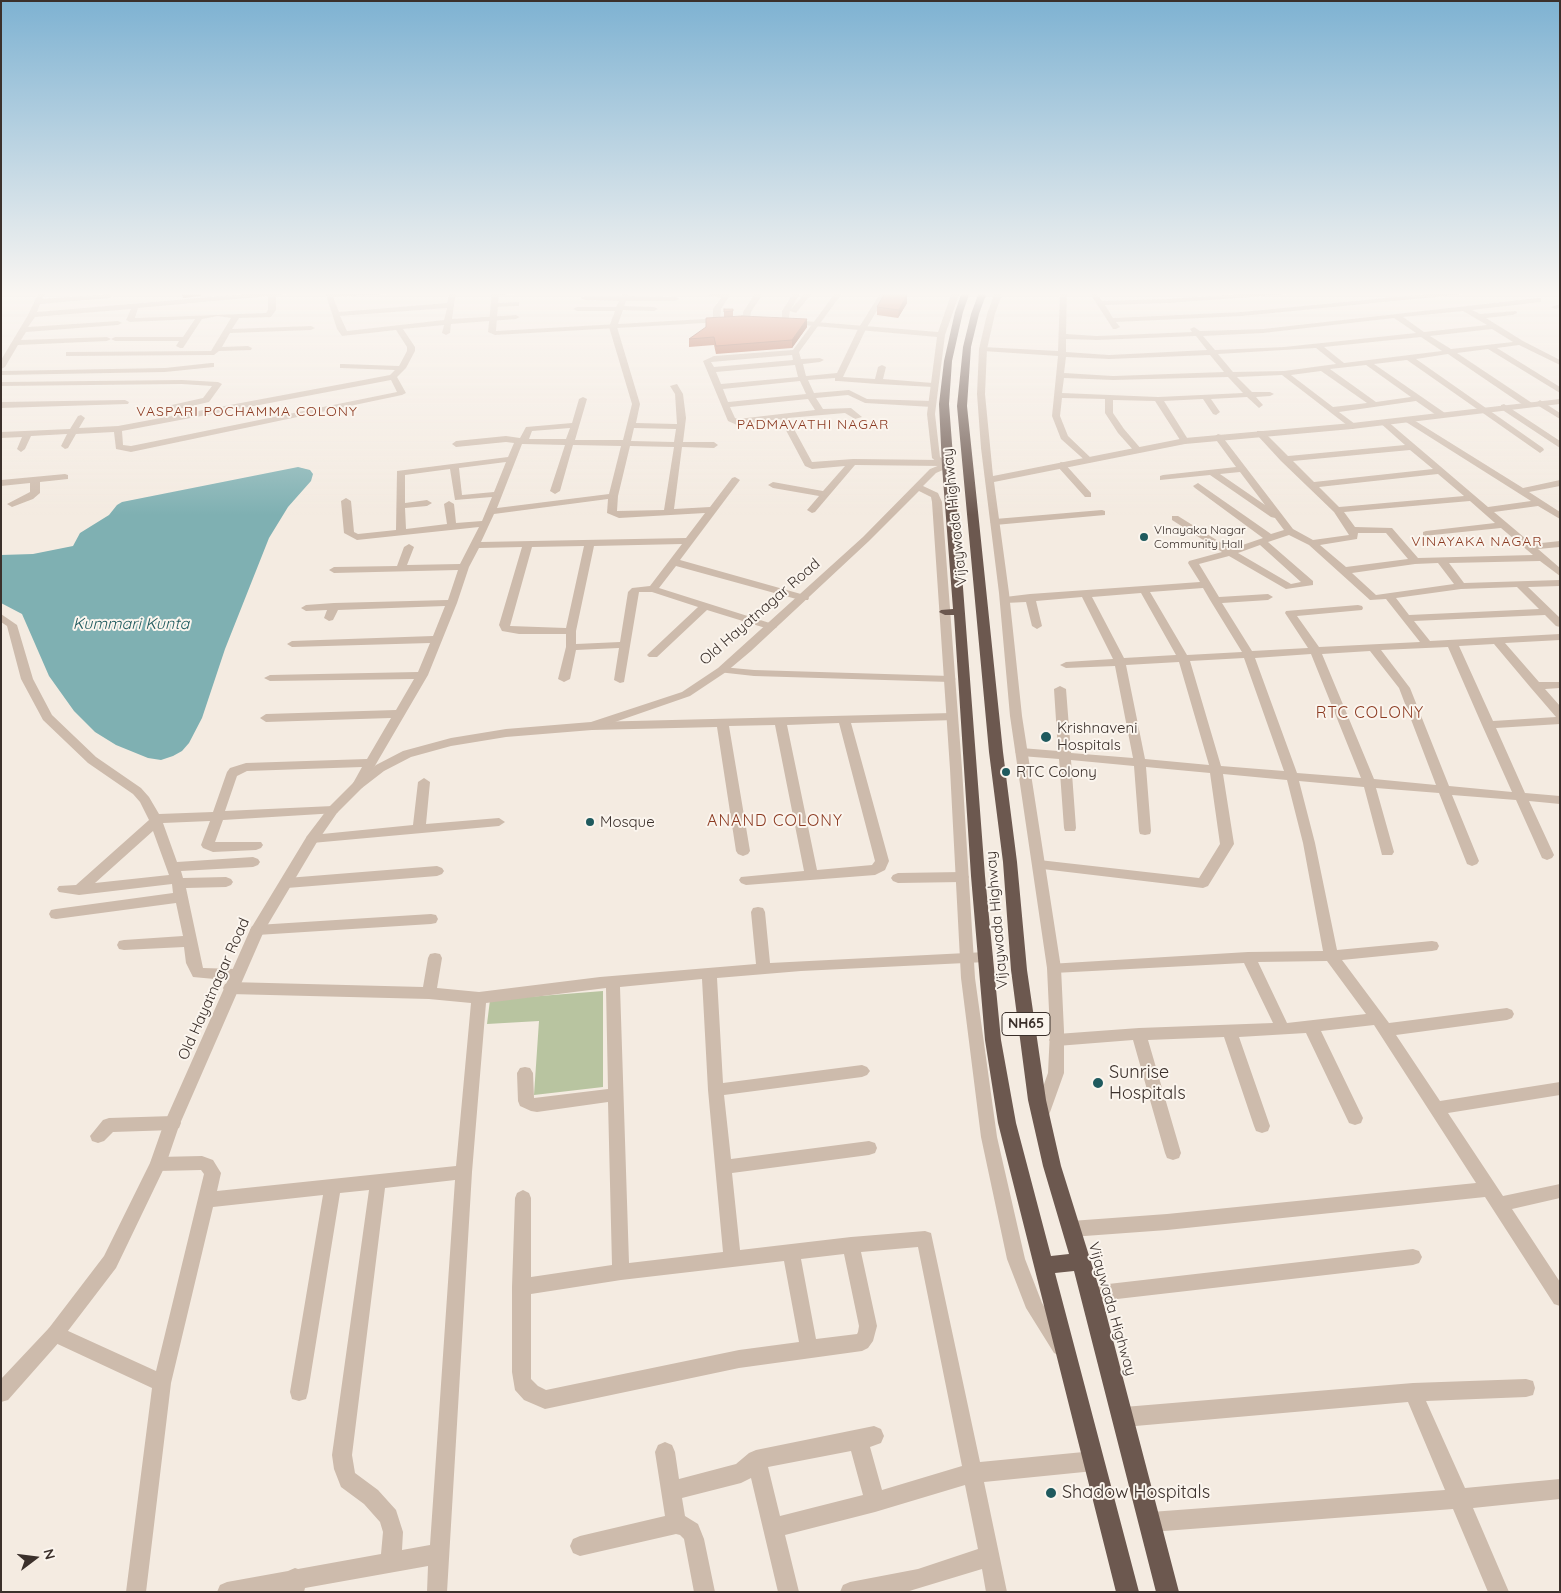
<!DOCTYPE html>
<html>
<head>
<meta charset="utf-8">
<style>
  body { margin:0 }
  #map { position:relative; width:1561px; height:1593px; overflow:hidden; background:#f4ebe1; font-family:Quicksand,sans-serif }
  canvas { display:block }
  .frame { position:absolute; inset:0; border:2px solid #3b302b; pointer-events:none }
  .north { position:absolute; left:10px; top:1533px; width:50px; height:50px; -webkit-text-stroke:4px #fbf5ee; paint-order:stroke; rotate:75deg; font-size:14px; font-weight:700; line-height:20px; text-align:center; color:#3b302b }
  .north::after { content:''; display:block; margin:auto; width:18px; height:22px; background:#3b302b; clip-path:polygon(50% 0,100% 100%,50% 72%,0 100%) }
</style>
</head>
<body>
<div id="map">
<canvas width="1561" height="1593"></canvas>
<div class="frame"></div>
<div class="north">N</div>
</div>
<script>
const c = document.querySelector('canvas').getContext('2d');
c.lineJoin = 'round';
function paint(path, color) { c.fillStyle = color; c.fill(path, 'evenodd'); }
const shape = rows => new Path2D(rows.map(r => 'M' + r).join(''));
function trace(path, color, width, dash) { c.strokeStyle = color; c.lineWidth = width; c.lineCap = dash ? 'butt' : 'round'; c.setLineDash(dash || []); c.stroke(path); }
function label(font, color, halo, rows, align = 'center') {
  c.font = font + ' Quicksand,sans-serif'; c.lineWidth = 4; c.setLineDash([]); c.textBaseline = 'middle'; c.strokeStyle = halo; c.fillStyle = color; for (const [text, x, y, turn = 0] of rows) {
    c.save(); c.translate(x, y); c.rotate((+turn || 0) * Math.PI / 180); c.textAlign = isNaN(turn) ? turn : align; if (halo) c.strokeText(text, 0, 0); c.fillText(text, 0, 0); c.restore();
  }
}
paint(shape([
  [603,991,603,1087,534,1095,539,1021,487,1024,490,1000]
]), '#b8c4a0');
paint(shape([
  [298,467,310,470,313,474,311,481,288,507,269,538,225,649,202,718,189,743,182,751,173,756,161,760,148,758,116,745,95,732,74,711,49,676,22,614,1,603,1,555,33,554,73,546,80,533,109,515,117,505,122,502]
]), '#7fb0b2');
paint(shape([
  [39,292,46,292,42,299,109,294,113,296,109,298,40,304,37,312,269,292,289,292,289,294,276,295,276,310,271,317,239,318,232,329,311,326,315,328,311,330,230,333,222,347,248,346,252,348,251,350,219,351,214,355,69,356,66,356,66,352,211,351,231,318,218,316,202,319,183,348,180,348,176,346,179,341,115,341,111,339,115,337,183,337,195,319,130,322,126,320,131,309,35,317,28,327,118,321,122,323,118,325,26,332,21,340,107,337,111,339,107,341,18,345,5,367,1,369,1,360,28,315,39,292],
  [268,296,268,310,266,313,135,318,138,308,268,296],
  [325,292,394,292,390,294,333,297,339,312,447,303,450,292,456,292,452,319,516,315,520,317,516,319,451,324,450,333,446,335,442,333,444,325,403,329,415,347,415,351,406,368,397,377,406,393,402,395,131,452,116,449,114,432,76,434,68,448,65,449,61,446,67,434,31,436,25,449,21,452,17,449,22,437,1,438,1,432,70,429,78,416,81,415,85,418,79,428,118,426,390,375,395,370,340,368,340,364,343,364,399,366,407,351,407,347,396,330,342,336,337,329,325,292],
  [447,308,444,320,347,331,340,316,447,308],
  [391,380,397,392,131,446,123,445,122,431,391,380],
  [492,292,522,292,518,294,495,295,492,295,492,292],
  [623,292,629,292,628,296,675,297,679,299,675,301,626,301,624,306,654,307,658,309,654,311,623,310,617,327,640,404,636,423,677,424,675,394,670,386,677,384,683,394,686,418,683,442,714,442,718,445,714,448,682,447,674,509,710,507,732,478,735,477,740,480,680,560,808,596,809,598,808,600,800,600,676,566,659,588,776,625,777,627,772,630,707,610,657,657,649,657,647,655,649,653,698,607,652,592,639,592,624,682,620,683,614,680,619,648,576,650,570,679,564,682,558,679,566,647,566,634,519,634,502,631,499,625,522,547,479,548,469,567,457,603,428,675,362,788,358,789,352,785,362,767,247,771,237,776,225,811,333,806,337,807,339,810,337,813,223,820,215,842,261,842,263,845,261,848,256,850,213,852,203,848,201,845,210,821,163,823,177,862,253,857,258,859,260,862,258,865,253,867,181,871,183,878,226,877,231,879,233,882,231,885,226,887,186,888,203,968,236,969,241,971,243,975,241,979,236,981,193,977,186,963,184,947,124,950,119,949,117,945,119,941,124,940,183,936,176,903,56,919,51,918,49,914,51,910,56,909,173,893,172,884,79,895,59,892,57,889,59,886,76,885,149,820,140,802,133,794,88,763,43,720,21,679,7,626,1,622,1,614,17,625,33,679,52,715,96,757,141,788,149,797,159,814,213,812,227,772,230,768,246,763,367,759,391,718,266,722,260,718,266,714,396,710,414,679,270,681,264,678,270,675,418,672,430,643,292,647,287,644,292,641,433,636,445,606,338,610,333,620,329,621,324,618,327,610,306,611,301,608,306,605,334,603,448,600,458,570,334,573,329,570,334,567,397,566,404,547,409,544,414,547,407,565,460,564,479,527,357,540,344,533,341,501,346,498,351,501,354,532,358,534,396,530,397,471,508,457,514,443,506,442,456,447,452,444,456,441,506,436,520,438,526,427,572,423,579,399,583,397,587,399,575,440,623,440,632,404,609,327,615,311,577,311,573,309,577,307,616,307,619,301,585,300,581,298,585,296,621,296,623,292],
  [570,428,566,439,529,439,532,431,570,428],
  [634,428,676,429,674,442,631,441,634,428],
  [522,444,565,445,550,491,555,494,560,491,573,445,621,446,609,494,497,508,522,444],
  [630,446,674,447,664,510,617,511,618,496,630,446],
  [506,462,494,492,462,495,459,468,506,462],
  [450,469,455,500,492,497,482,521,456,523,454,504,449,501,444,504,447,524,406,529,405,508,427,506,432,503,427,500,405,503,405,475,450,469],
  [608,499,607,513,619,518,705,513,686,538,481,542,494,514,608,499],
  [682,544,650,586,632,588,628,592,620,642,576,644,576,631,594,546,682,544],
  [584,546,566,628,510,626,532,547,584,546],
  [153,831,169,875,95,883,153,831],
  [725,292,732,292,721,309,720,321,713,323,713,309,721,298,708,295,712,293,723,294,725,292],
  [756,292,764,292,751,312,750,320,743,322,743,312,756,292],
  [794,292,801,292,791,309,806,292,813,292,796,313,790,311,788,323,782,323,782,311,794,292],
  [836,292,843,292,799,352,801,359,820,358,824,360,820,362,803,364,806,376,837,373,858,329,881,292,888,292,866,329,843,377,875,379,878,367,882,365,886,367,883,379,933,383,937,385,933,387,878,384,838,381,835,381,835,378,808,380,814,393,849,390,867,399,932,401,936,404,932,407,865,403,848,395,816,398,823,409,851,408,862,417,855,419,845,413,788,418,812,462,853,459,941,460,945,463,941,466,855,465,815,512,812,513,807,510,819,496,773,488,768,485,773,482,823,491,845,466,812,469,805,466,780,419,737,425,728,421,703,361,714,356,793,350,836,292],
  [792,355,793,360,714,367,711,362,792,355],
  [795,365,798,377,721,384,716,372,795,365],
  [800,381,806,394,728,402,723,389,800,381],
  [808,399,815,410,738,419,735,418,730,407,808,399],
  [1060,292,1067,292,1066,334,1097,336,1192,332,1190,329,1194,327,1200,331,1263,329,1538,298,1541,298,1541,302,1472,310,1480,314,1516,311,1517,313,1513,315,1486,318,1523,341,1560,360,1560,365,1519,345,1497,348,1560,387,1560,393,1488,349,1457,353,1532,403,1532,407,1526,407,1448,354,1416,359,1543,448,1544,450,1540,453,1407,360,1374,364,1445,413,1445,417,1439,417,1416,401,1339,412,1355,424,1355,428,1352,429,1282,375,1237,377,1252,392,1270,392,1274,394,1270,396,1256,397,1263,405,1259,408,1247,397,1211,399,1220,412,1216,415,1213,414,1203,399,1164,401,1189,441,1185,444,1182,443,1155,401,1113,400,1113,413,1124,429,1142,450,1138,453,1135,452,1118,433,1105,413,1105,399,1062,398,1060,416,1068,436,1091,458,1091,462,1088,463,1061,439,1052,416,1058,356,983,351,979,349,983,347,1058,351,1060,292],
  [1463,311,1487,325,1424,332,1403,317,1463,311],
  [1394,318,1416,333,1284,347,1215,350,1203,336,1263,333,1394,318],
  [1492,329,1513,342,1451,349,1430,336,1492,329],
  [1196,336,1207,350,1109,355,1066,352,1066,339,1097,340,1196,336],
  [1421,337,1442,351,1344,363,1324,347,1421,337],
  [1316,348,1336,364,1284,371,1233,372,1218,354,1316,348],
  [1210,355,1224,372,1113,376,1064,373,1066,357,1109,359,1210,355],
  [1366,365,1411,397,1376,402,1330,369,1366,365],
  [1321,371,1367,403,1333,407,1291,375,1321,371],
  [1228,377,1243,393,1158,397,1062,393,1064,378,1113,380,1228,377],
  [1089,292,1095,292,1102,301,1169,299,1267,292,1293,292,1289,294,1169,303,1105,305,1113,318,1242,312,1448,292,1469,292,1465,294,1242,316,1116,322,1120,327,1116,329,1113,329,1089,292],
  [519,302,519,306,516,306,494,307,490,305,494,303,519,302],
  [1560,304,1560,308,1555,309,1551,307,1560,304],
  [211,363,214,363,214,367,165,372,1,375,1,371,165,368,211,363],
  [182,380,218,382,222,384,209,402,170,411,166,408,167,406,203,398,212,386,182,384,1,386,1,382,182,380],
  [125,400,129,402,128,404,1,408,1,402,125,400],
  [1540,400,1560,413,1560,419,1537,405,1536,403,1540,400],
  [1504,404,1560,441,1560,448,1501,409,1501,405,1504,404],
  [1409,417,1523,488,1560,480,1560,486,1529,492,1560,512,1560,519,1538,506,1494,512,1532,544,1560,541,1560,547,1538,549,1560,568,1560,576,1540,561,1449,563,1464,583,1560,580,1560,586,1528,587,1560,618,1560,627,1556,626,1545,615,1414,621,1430,641,1560,634,1560,640,1505,643,1539,682,1560,682,1560,688,1545,689,1560,706,1560,724,1496,728,1525,793,1560,796,1560,804,1529,801,1554,855,1552,858,1547,860,1542,858,1516,800,1452,795,1479,861,1477,864,1472,866,1467,864,1439,793,1376,788,1394,852,1392,855,1382,855,1364,787,1299,781,1315,843,1337,950,1432,941,1437,942,1439,946,1437,950,1432,951,1342,960,1389,1023,1507,1008,1512,1010,1514,1014,1512,1018,1507,1020,1396,1035,1440,1101,1560,1082,1560,1095,1448,1113,1503,1196,1560,1184,1560,1198,1512,1209,1560,1282,1560,1306,1554,1304,1485,1197,1167,1230,1071,1237,1065,1235,1062,1229,1065,1223,1071,1221,1167,1214,1476,1183,1374,1025,1321,1031,1363,1118,1361,1123,1355,1125,1349,1123,1306,1033,1239,1037,1270,1126,1268,1131,1262,1133,1256,1131,1254,1126,1224,1037,1148,1040,1181,1153,1179,1158,1173,1160,1167,1158,1165,1153,1133,1040,1057,1046,1052,1044,1049,1040,1052,1036,1057,1034,1139,1028,1273,1023,1244,963,1054,973,1049,972,1047,968,1049,964,1248,952,1323,951,1303,843,1287,780,1223,774,1234,844,1208,886,1203,888,1034,868,1032,865,1034,862,1039,860,1199,878,1220,844,1210,773,1146,767,1151,831,1150,834,1145,835,1140,834,1139,831,1134,766,1071,760,1076,828,1075,831,1065,831,1064,828,1059,759,1021,756,1015,752,1021,748,1058,751,1054,689,1060,686,1066,689,1071,753,1133,758,1115,666,1066,668,1060,665,1066,662,1113,659,1082,597,1036,601,1042,626,1037,629,1032,626,1026,602,1005,603,1000,600,1005,597,1030,594,1200,582,1188,563,1189,561,1222,552,1172,520,1172,516,1178,516,1231,549,1263,538,1195,488,1193,486,1198,483,1271,534,1284,530,1275,518,1271,517,1210,475,1160,480,1160,476,1163,475,1236,467,1214,437,1218,434,1221,435,1293,529,1313,540,1349,535,1334,512,1281,461,1257,435,1257,431,1263,431,1288,456,1405,445,1379,422,1386,420,1488,507,1531,501,1406,422,1406,418,1409,417],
  [1410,450,1433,469,1314,482,1293,461,1410,450],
  [1240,472,1265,505,1220,474,1240,472],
  [1438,474,1464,496,1339,507,1319,487,1438,474],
  [1470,501,1495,523,1426,531,1423,532,1423,536,1501,528,1533,555,1418,558,1392,528,1355,527,1344,512,1470,501],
  [1358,533,1386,533,1408,559,1346,567,1320,545,1357,539,1358,533],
  [1289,535,1309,545,1370,600,1386,599,1420,642,1319,647,1297,616,1362,610,1363,608,1362,606,1358,605,1286,611,1285,613,1308,648,1252,651,1222,603,1268,600,1273,597,1268,594,1219,597,1199,564,1229,556,1286,589,1313,585,1313,581,1268,542,1289,535],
  [1260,545,1301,582,1291,584,1238,553,1260,545],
  [1438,563,1454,584,1376,595,1352,573,1415,564,1438,563],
  [1517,587,1539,609,1409,615,1396,598,1461,589,1517,587],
  [1203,588,1210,600,1242,652,1187,655,1150,592,1203,588],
  [1141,593,1176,655,1124,658,1092,597,1141,593],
  [1494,644,1531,688,1556,717,1493,721,1459,646,1494,644],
  [1448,647,1482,725,1512,792,1449,786,1410,688,1381,650,1448,647],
  [1370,651,1399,688,1436,785,1374,779,1322,654,1370,651],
  [1311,654,1361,778,1297,773,1255,658,1311,654],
  [1244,658,1284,771,1221,766,1190,661,1244,658],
  [1179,662,1209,765,1145,759,1126,665,1179,662],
  [1327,961,1366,1014,1287,1023,1258,962,1327,961],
  [1061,462,1064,463,1091,493,1091,497,1085,497,1058,467,1057,465,1061,462],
  [65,474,68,475,68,479,40,482,40,493,33,499,12,507,7,504,30,492,30,483,1,486,1,480,65,474],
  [1102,510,1105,511,1105,515,995,525,990,522,995,519,1102,510],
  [722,667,754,670,950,676,956,679,950,682,754,676,718,672,716,670,722,667],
  [952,713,956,714,958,717,956,720,851,723,889,861,885,870,875,875,746,885,741,883,739,880,741,877,804,871,775,725,729,726,750,851,748,854,743,856,738,854,736,851,717,727,592,730,586,726,592,722,952,713],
  [839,723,875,861,872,865,817,870,787,725,839,723],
  [424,778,430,782,426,824,499,818,505,822,499,826,312,843,307,842,306,839,307,836,312,835,413,825,418,782,424,778],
  [437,866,442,868,444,871,442,874,437,876,287,888,282,886,280,883,282,880,287,878,437,866],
  [962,872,967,874,969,877,967,880,962,882,898,883,893,881,891,878,893,875,898,873,962,872],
  [758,907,763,908,765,912,770,963,986,952,991,953,993,957,991,961,986,962,801,971,717,978,723,1083,862,1065,867,1067,870,1071,867,1075,862,1077,724,1095,731,1159,869,1141,875,1143,877,1148,875,1153,869,1155,732,1173,740,1250,851,1237,925,1231,931,1233,980,1462,1094,1451,1101,1454,1104,1461,1101,1468,1094,1471,984,1482,1007,1592,986,1592,982,1569,906,1592,840,1592,843,1585,850,1582,918,1569,978,1549,965,1485,875,1512,785,1535,799,1592,778,1592,751,1478,741,1483,682,1498,685,1516,698,1524,704,1539,715,1592,694,1592,684,1539,680,1535,676,1534,580,1556,573,1553,570,1546,573,1539,580,1536,665,1516,655,1452,658,1445,665,1442,672,1445,675,1452,679,1479,736,1464,749,1453,756,1450,874,1426,881,1429,884,1436,881,1443,870,1447,882,1490,962,1466,918,1247,861,1252,877,1326,873,1341,868,1348,862,1351,739,1368,545,1409,524,1400,515,1390,512,1372,512,1287,515,1198,517,1193,523,1190,529,1193,531,1198,531,1277,612,1265,608,1102,537,1112,531,1111,520,1106,518,1101,517,1073,520,1068,525,1067,530,1068,533,1073,534,1098,608,1089,606,988,486,1003,472,1172,447,1592,427,1592,428,1566,305,1588,304,1592,217,1592,220,1585,227,1582,288,1571,295,1568,298,1569,381,1554,383,1532,380,1522,364,1504,341,1487,334,1469,332,1455,369,1190,340,1193,308,1392,306,1399,299,1401,292,1399,290,1392,323,1195,213,1207,171,1383,146,1592,126,1592,152,1388,49,1340,46,1334,49,1328,55,1325,156,1371,204,1174,201,1170,158,1171,152,1169,150,1164,152,1159,158,1157,202,1156,213,1160,221,1173,217,1191,456,1166,471,1003,429,999,230,994,225,992,223,988,225,984,230,982,423,987,428,958,430,954,435,953,440,954,442,958,437,988,479,992,600,977,756,964,751,912,753,908,758,907],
  [702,979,708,1090,723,1252,629,1263,620,987,702,979],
  [455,1180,430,1545,402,1550,403,1532,396,1510,378,1490,355,1473,352,1455,385,1188,455,1180],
  [844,1254,859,1326,858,1332,857,1334,816,1339,801,1259,844,1254],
  [784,1261,799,1342,739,1350,546,1390,538,1386,531,1379,531,1294,621,1280,784,1261],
  [851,1451,863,1495,780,1516,768,1467,851,1451],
  [431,914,436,915,438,919,436,923,431,924,257,935,252,934,250,930,252,926,257,925,431,914],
  [173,1116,179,1118,181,1123,179,1128,173,1130,113,1132,104,1141,98,1143,92,1141,90,1136,103,1120,109,1118,173,1116],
  [1413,1249,1419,1251,1422,1257,1419,1263,1413,1265,1091,1302,1085,1300,1082,1294,1085,1288,1091,1286,1413,1249],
  [1526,1379,1533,1381,1535,1388,1533,1395,1526,1397,1426,1401,1465,1488,1560,1479,1560,1499,1473,1508,1509,1592,1488,1592,1453,1509,1151,1532,1144,1529,1141,1522,1144,1515,1151,1512,1445,1490,1408,1402,1124,1427,1117,1424,1114,1417,1117,1410,1124,1407,1413,1383,1526,1379]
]), '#cdbbac');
paint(shape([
  [492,292,499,292,496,331,722,318,726,320,722,322,495,335,488,332,492,292],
  [952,292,960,292,945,335,935,414,940,457,952,466,936,473,923,486,938,493,942,502,962,769,975,978,997,1137,1025,1259,1042,1303,1066,1341,1069,1347,1066,1353,1060,1356,1054,1353,1026,1308,1007,1259,981,1137,961,978,950,769,932,502,931,497,919,491,869,541,751,651,726,672,690,696,592,730,506,737,451,746,411,757,384,771,362,788,337,813,317,842,264,931,179,1126,166,1164,116,1268,61,1340,8,1400,1,1402,1,1379,49,1328,104,1256,150,1163,163,1126,250,930,307,836,329,807,354,782,376,765,403,751,451,738,506,729,591,722,682,692,718,668,863,537,930,469,940,465,932,458,927,414,937,337,792,324,788,322,792,320,938,332,952,292],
  [995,292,1003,292,995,314,987,349,985,394,993,476,1185,438,1352,423,1560,399,1560,404,1352,429,1185,444,994,482,1009,593,1022,716,1061,968,1064,1031,1064,1073,1049,1115,1047,1120,1041,1122,1035,1120,1033,1115,1048,1073,1050,1031,1047,968,1010,716,999,593,981,448,977,394,979,349,987,314,995,292]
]), '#cdbbac');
paint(shape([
  [962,292,970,292,963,312,952,361,949,404,985,876,1001,1040,1016,1123,1051,1256,1069,1254,1043,1166,1028,1100,1011,970,1003,862,989,752,957,406,963,347,971,314,979,292,987,292,979,314,971,347,967,406,1003,752,1017,862,1027,970,1046,1100,1061,1166,1101,1294,1179,1592,1156,1592,1074,1271,1055,1273,1139,1592,1116,1592,998,1123,985,1040,971,876,954,615,945,615,939,612,941,610,953,609,942,466,939,404,944,361,955,312,962,292]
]), '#6c584f');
paint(shape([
  [907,303,898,318,877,315,877,307],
  [733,309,733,316,807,327,792,348,716,354,714,345,689,347,689,339,724,317,724,312]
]), '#ac5a40');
paint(shape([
  [181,292,201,292,201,296,183,298],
  [907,295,907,303,898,318,899,310],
  [807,319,807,327,792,348,792,340]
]), '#8c4a34');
const building = shape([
  [885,293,907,295,899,310,877,307,885,293],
  [724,309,733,309,733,311,724,312,724,309],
  [742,316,807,319,792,340,716,346,714,337,689,339,706,327,706,318,742,316]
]);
paint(building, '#c8694b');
trace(building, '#8c4a34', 1);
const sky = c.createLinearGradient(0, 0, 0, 515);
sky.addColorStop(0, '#7eb2d2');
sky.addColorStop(0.57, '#faf6f2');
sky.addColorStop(1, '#faf6f200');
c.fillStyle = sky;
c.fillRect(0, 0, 1561, 515);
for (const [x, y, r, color] of [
  [1144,537,5,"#1f5a5e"],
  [1046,737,6,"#1f5a5e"],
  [1006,772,5,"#1f5a5e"],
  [590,822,5,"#1f5a5e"],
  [1098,1083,6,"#1f5a5e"],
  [1051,1493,6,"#1f5a5e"]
]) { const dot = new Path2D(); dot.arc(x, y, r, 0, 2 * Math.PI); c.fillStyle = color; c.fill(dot); trace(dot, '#fbf5ee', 2); }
label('12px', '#3b302b', '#fbf5ee', [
  ["VInayaka Nagar",1154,530],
  ["Community Hall",1154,544]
], 'left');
c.letterSpacing = '1px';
label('14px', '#8c3b22', '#fbf5ee', [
  ["VASPARI POCHAMMA COLONY",247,412],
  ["PADMAVATHI NAGAR",813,425],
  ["VINAYAKA NAGAR",1477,542]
]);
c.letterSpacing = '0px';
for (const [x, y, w] of [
  [1026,1024,48]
]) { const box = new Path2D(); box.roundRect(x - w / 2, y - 11.5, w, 23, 4); c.fillStyle = '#fbf5ee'; c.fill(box); trace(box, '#3b302b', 1); }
label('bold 14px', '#3b302b', null, [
  ["NH65",1026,1024]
]);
label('15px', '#3b302b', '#fbf5ee', [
  ["Vijaywada Highway",955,517,-96],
  ["Old Hayatnagar Road",760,612,-41],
  ["Vijaywada Highway",997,920,-95],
  ["Old Hayatnagar Road",214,989,-66],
  ["Vijaywada Highway",1112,1309,74]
]);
label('15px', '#3b302b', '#fbf5ee', [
  ["Krishnaveni",1057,728],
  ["Hospitals",1057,745],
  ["RTC Colony",1016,772],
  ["Mosque",600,822]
], 'left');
label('italic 16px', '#1f5a5e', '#fbf5ee', [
  ["Kummari Kunta",131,624]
]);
c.letterSpacing = '1px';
label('16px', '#8c3b22', '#fbf5ee', [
  ["RTC COLONY",1370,713],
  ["ANAND COLONY",775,821]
]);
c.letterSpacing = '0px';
label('18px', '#3b302b', '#fbf5ee', [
  ["Sunrise",1109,1073],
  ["Hospitals",1109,1094],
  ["Shadow Hospitals",1062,1493]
], 'left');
</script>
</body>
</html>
